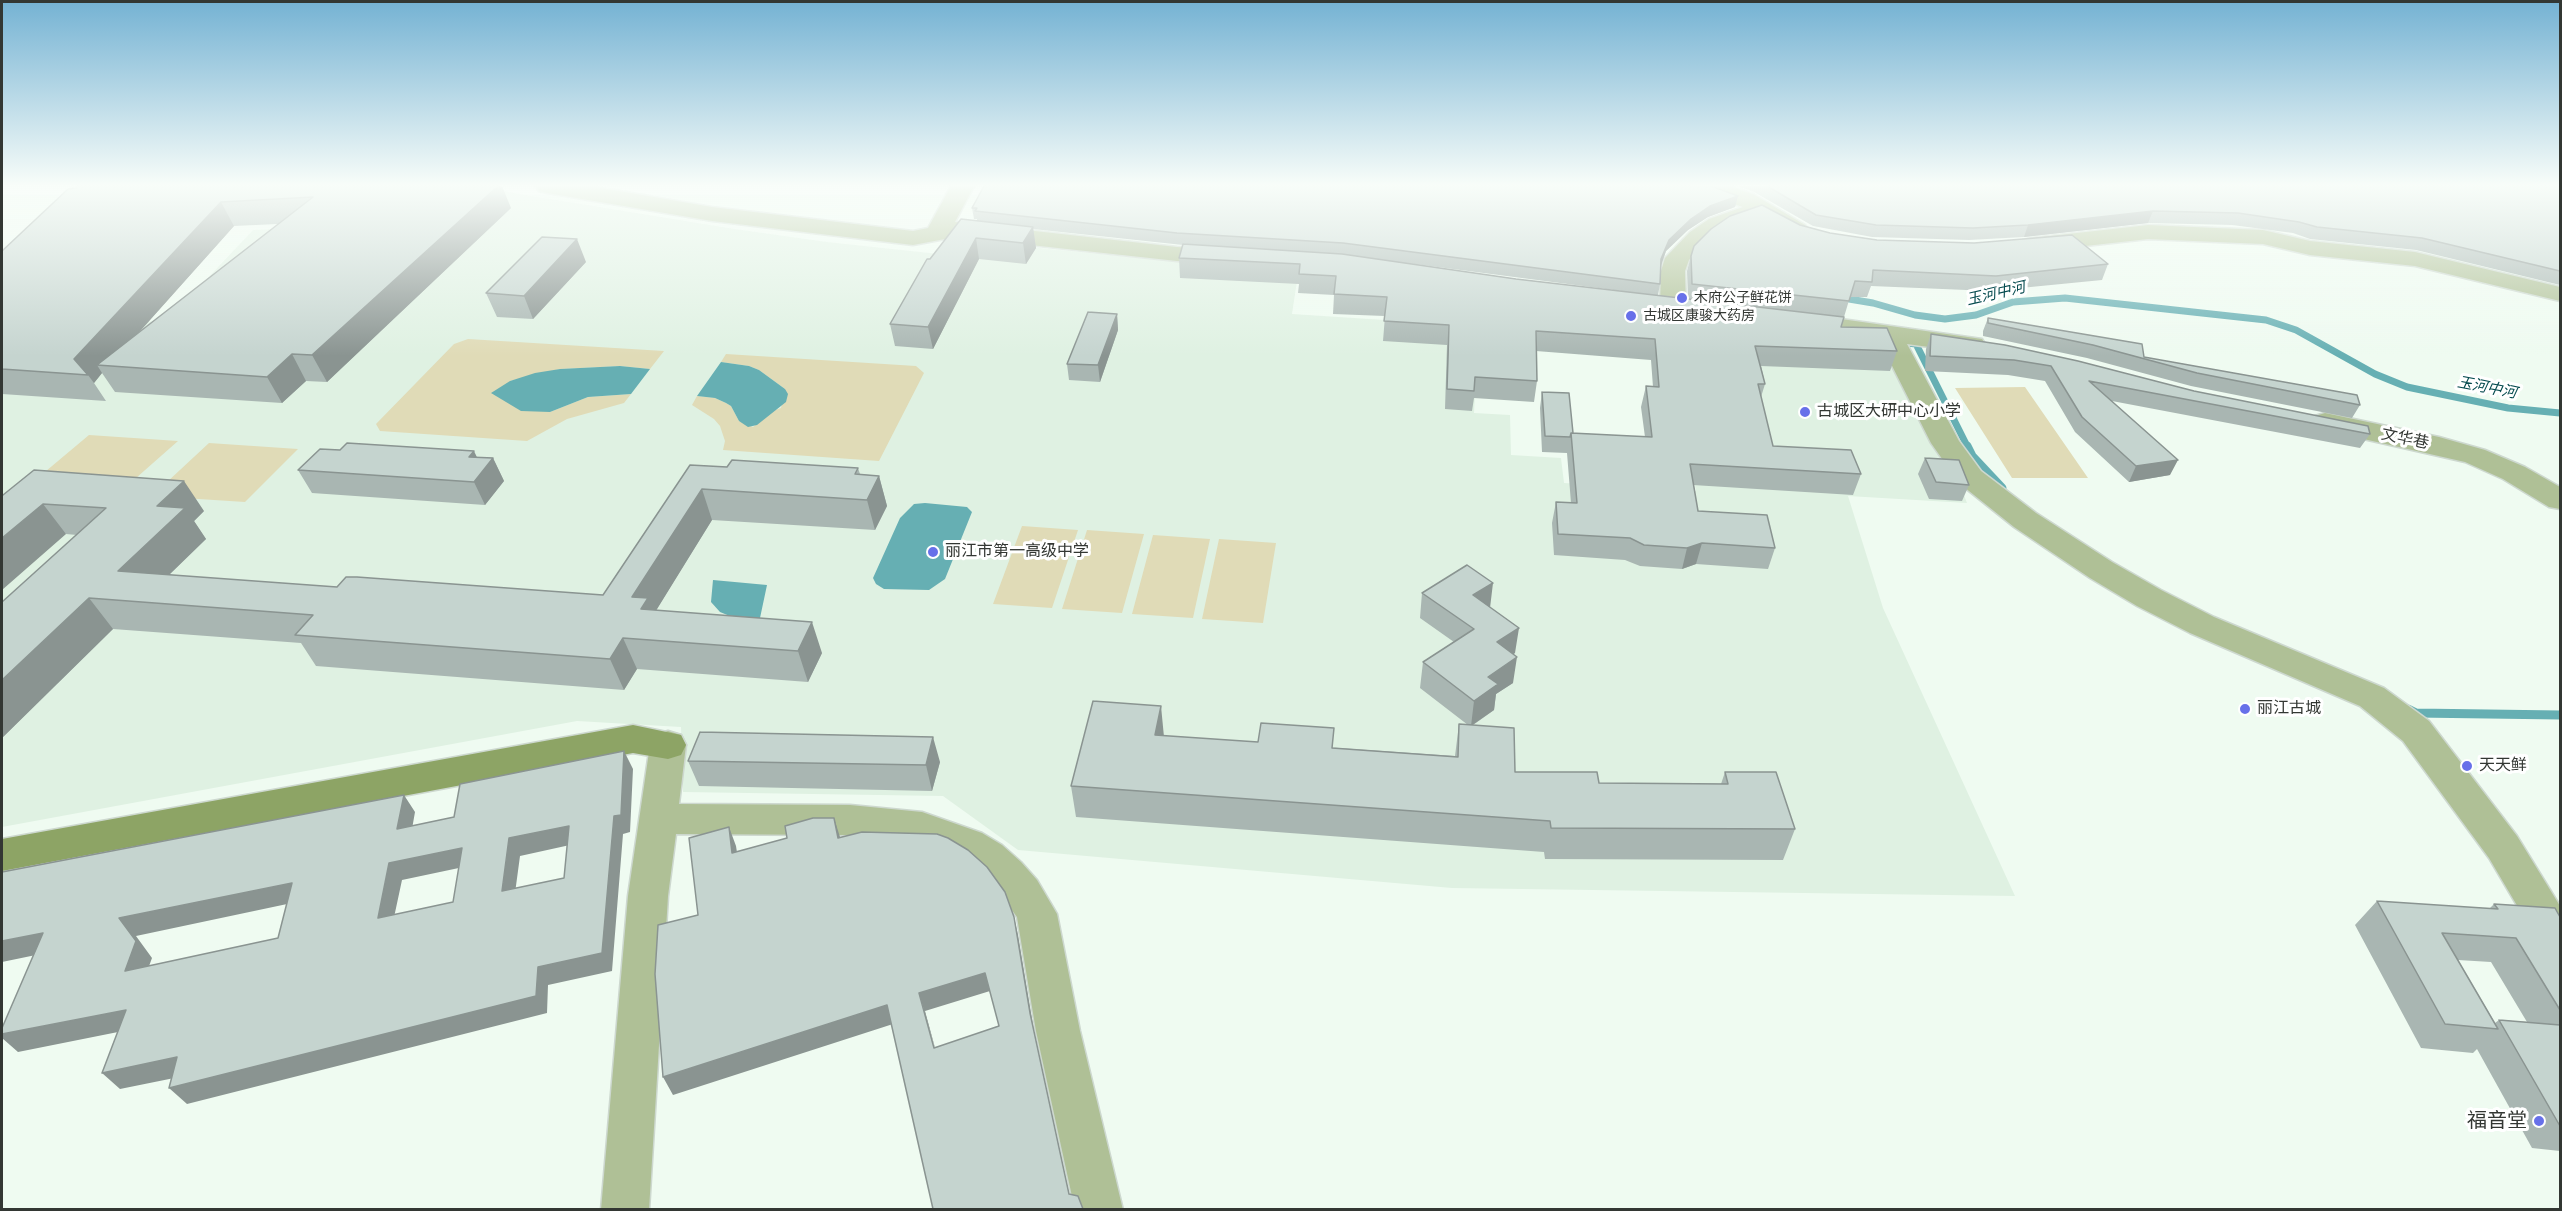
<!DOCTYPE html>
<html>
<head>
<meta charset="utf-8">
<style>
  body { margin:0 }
  #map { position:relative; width:2562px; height:1211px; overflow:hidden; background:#effbf1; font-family:Manrope,sans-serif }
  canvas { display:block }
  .frame { position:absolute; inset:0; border:3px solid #333733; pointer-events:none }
</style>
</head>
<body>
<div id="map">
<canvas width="2562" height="1211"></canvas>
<div class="frame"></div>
</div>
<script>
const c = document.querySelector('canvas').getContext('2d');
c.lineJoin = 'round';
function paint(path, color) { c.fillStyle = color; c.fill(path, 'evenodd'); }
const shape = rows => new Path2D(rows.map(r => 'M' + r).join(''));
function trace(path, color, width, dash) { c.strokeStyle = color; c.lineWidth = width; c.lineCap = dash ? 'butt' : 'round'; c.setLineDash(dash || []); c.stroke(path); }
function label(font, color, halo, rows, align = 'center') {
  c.font = font + ' Manrope,"Noto Sans SC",sans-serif'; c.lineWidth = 6; c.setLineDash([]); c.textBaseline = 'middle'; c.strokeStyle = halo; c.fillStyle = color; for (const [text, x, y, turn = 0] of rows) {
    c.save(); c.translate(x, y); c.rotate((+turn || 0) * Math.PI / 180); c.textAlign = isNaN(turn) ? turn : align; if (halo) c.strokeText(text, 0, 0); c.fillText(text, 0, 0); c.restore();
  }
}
paint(shape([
  [489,189,735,229,827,242,948,255,960,240,1181,262,1299,268,1292,314,1385,320,1478,331,1474,413,1510,415,1511,455,1561,458,1564,483,1696,491,1681,412,1688,322,1884,343,1955,472,1967,503,1848,496,1883,608,2015,896,1452,888,1018,850,943,796,683,792,681,727,577,721,2,827,2,326,167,321,253,230,463,220]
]), '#dff1e2');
paint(shape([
  [468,339,664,351,650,369,620,366,560,369,510,381,550,412,588,397,631,394,624,403,567,419,527,441,380,431,376,424,454,344],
  [726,354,916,366,924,373,879,461,723,450,725,441,720,426,714,419,692,405,697,396,715,398,726,403,731,406,739,421,753,427,772,411,781,408,785,389,759,370,749,366,721,362],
  [2025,387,2088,478,2012,478,1955,388],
  [89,435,178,441,119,493,27,487],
  [209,443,298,449,245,502,152,496],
  [1022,526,1078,530,1052,608,993,604],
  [1087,530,1144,534,1122,613,1062,609],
  [1153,535,1210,539,1193,618,1132,614],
  [1219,539,1276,543,1263,623,1202,619]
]), '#e0dbb7');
paint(shape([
  [721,362,749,366,759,370,785,389,788,394,786,402,757,425,748,427,739,421,731,406,726,403,715,398,697,396],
  [620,366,650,369,631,394,588,397,550,412,521,411,491,393,510,381,535,373,560,369],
  [925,503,967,507,972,512,945,579,929,590,884,589,876,584,873,578,900,518,914,504],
  [713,580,767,585,760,618,742,621,720,612,711,602]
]), '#66afb3');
trace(shape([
  [1837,297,1873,303,1915,315,1945,319,1976,315,2013,302,2065,298,2266,320,2296,330,2375,374,2407,387,2508,408,2560,413],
  [1907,343,1916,344,1968,448]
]), '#66afb3', 7);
trace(shape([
  [1967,446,1972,456,2002,488],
  [2408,709,2416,713,2560,715]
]), '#66afb3', 9);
const street = shape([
  [536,186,590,186,712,207,913,231,928,228,951,186,974,186,955,222,1177,247,1226,250,1235,252,1238,257,1235,262,1226,264,1177,261,948,236,945,239,913,245,712,221,547,193,539,191,536,186],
  [1693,186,1729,186,1753,194,1805,225,1809,230,1805,235,1797,237,1789,235,1759,217,1725,229,1706,242,1689,260,1685,271,1686,307,1682,312,1673,315,1664,312,1660,307,1661,271,1665,258,1690,232,1709,219,1743,207,1696,191,1693,186],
  [2148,225,2263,230,2310,241,2415,252,2560,287,2560,301,2415,266,2310,255,2263,244,2148,239,2032,252,2023,250,2020,245,2023,240,2032,238,2148,225],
  [1799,313,1982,339,1986,345,1982,351,1973,353,1907,344,1959,441,1981,471,2036,513,2112,562,2161,590,2214,617,2384,688,2429,721,2517,836,2560,906,2560,958,2545,953,2489,858,2403,741,2360,706,2190,633,2137,606,2090,578,2014,527,1959,483,1931,443,1879,340,1790,327,1786,321,1790,315,1799,313],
  [2325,413,2439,437,2485,450,2525,467,2560,487,2560,509,2549,507,2503,479,2465,462,2315,428,2311,422,2315,416,2325,413],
  [668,731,681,735,686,745,679,804,850,805,922,812,982,833,1002,845,1021,862,1037,880,1057,914,1080,1031,1123,1210,1075,1210,1036,1031,1017,917,993,884,974,867,954,855,920,842,850,835,676,834,668,896,649,1210,601,1210,628,896,650,745,655,735,668,731]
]);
const secondary = shape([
  [633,725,681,735,686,745,681,755,668,759,633,753,2,871,2,839,633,725]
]);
trace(street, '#cdd8cf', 3);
trace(secondary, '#cdd8cf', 3);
paint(street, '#afc096');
paint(secondary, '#8da465');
paint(shape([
  [78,186,511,208,327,382,306,381,282,403,115,392,102,373,94,383,106,401,2,394,2,251],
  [278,224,138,333,234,226],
  [1738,186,2560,186,2560,285,2416,250,2310,239,2293,233,2232,225,2148,223,2024,237,1969,240,1872,237,1813,226,1754,192],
  [1738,196,1735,207,1708,217,1688,230,1666,251,1661,266,1660,284,1658,295,1688,299,1687,271,1691,256,1800,225,1830,233,1877,240,2108,264,2102,280,1990,291,1871,286,1867,297,1850,297,1841,327,1897,351,1890,371,1761,366,1765,384,1761,397,1773,446,1861,474,1853,495,1693,485,1698,511,1775,548,1768,569,1696,564,1682,569,1640,566,1625,560,1554,555,1552,523,1556,502,1571,503,1567,453,1542,452,1540,408,1542,392,1573,433,1645,437,1641,407,1646,386,1653,387,1651,360,1536,351,1537,381,1534,402,1474,398,1472,411,1445,409,1447,345,1383,341,1385,316,1333,314,1334,295,1298,293,1299,284,1180,278,1179,258,1183,245,1033,229,1036,248,1026,264,979,259,933,349,895,346,890,324,930,259,977,221,977,219,974,219,972,208],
  [1407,263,1629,292,1516,279],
  [586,262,533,319,497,317,486,293],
  [1117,314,1118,330,1100,382,1069,380,1067,364],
  [1988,318,2144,357,2360,405,2352,418,2191,386,2087,358,1983,336,1983,331],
  [1931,334,2194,391,2370,434,2360,448,2112,401,2170,475,2129,482,2075,432,2045,381,2008,375,1925,371,1926,349],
  [477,457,493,458,504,481,485,505,312,493,298,470],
  [1925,458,1969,485,1962,501,1929,499,1918,474],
  [690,465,727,467,858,468,860,474,879,476,887,506,875,530,712,520,656,610,822,653,808,682,637,669,624,690,316,666,301,643,113,629,2,738,2,602,77,535,66,534,2,495,204,511,194,521,206,539,169,575,337,587,603,595],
  [1422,593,1490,607,1515,653,1513,654,1513,683,1496,694,1494,710,1473,725,1515,772,1599,783,1721,784,1725,772,1795,829,1783,860,1545,859,1544,852,1076,817,1071,786,1164,736,1455,756,1459,724,1468,725,1420,688,1423,662,1454,642,1420,618],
  [688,761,940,762,932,791,699,786],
  [2377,901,2489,909,2494,904,2560,917,2560,1151,2532,1148,2477,1049,2473,1053,2421,1048,2355,925],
  [2458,960,2491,962,2527,1022,2499,1020,2495,1023]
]), '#a9b6b2');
paint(shape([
  [498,186,502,186,511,208,327,382,312,355],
  [1738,196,1735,207,1708,217,1688,230,1666,251,1659,271,1661,259,1669,240,1691,219,1710,206],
  [221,202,234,226,109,366,97,365,102,373,94,383,88,375,74,359],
  [2153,211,2148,223,2024,237,2028,225],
  [1033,227,1036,248,1026,264,1023,243],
  [976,238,979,259,933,349,928,327],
  [577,239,586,262,533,319,524,296],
  [1117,314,1118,330,1100,382,1098,365],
  [292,354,306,381,282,403,267,377],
  [474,451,483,470,493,458,504,481,485,505,474,482,469,457],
  [2178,460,2170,475,2129,482,2136,466],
  [879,476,887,506,875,530,867,500],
  [184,481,204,511,194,521,206,539,141,602,118,571,157,506],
  [702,489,712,520,654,614,654,640,632,597],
  [43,504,66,534,2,590,2,538],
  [1702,543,1696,564,1682,569,1687,548],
  [1493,583,1490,608,1473,595],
  [89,598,113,629,2,738,2,680],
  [812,622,822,653,808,682,798,651],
  [1519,628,1515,653,1493,668,1497,642],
  [623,638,637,669,624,690,610,659],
  [1517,657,1513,683,1496,694,1494,710,1471,726,1474,701,1488,677],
  [1161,706,1164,737,1155,735],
  [933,737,940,762,932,791,926,765],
  [624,751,633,769,630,832,623,834,612,971,548,985,547,1013,187,1104,169,1088,538,967,614,816],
  [404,795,415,812,409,846,397,829],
  [834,818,840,837,838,838],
  [569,826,579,843,520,856,513,908,502,891,509,838],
  [729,827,736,846,740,872,732,853],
  [462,848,473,865,402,880,390,936,378,918,389,863],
  [292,883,306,900,136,936,152,958,141,988,125,971,119,918],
  [1014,917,1018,935,1034,1031,1030,1013],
  [43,933,60,950,2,962,2,941],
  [985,973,990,991,925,1011,940,1066,919,993],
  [887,1005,893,1024,673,1095,663,1077],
  [126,1010,143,1027,18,1052,2,1038,2,1034],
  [177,1057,194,1074,120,1089,102,1073]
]), '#8a9491');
const building = shape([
  [78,186,498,186,312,355,292,354,267,377,97,365,313,197,221,202,74,359,88,375,2,369,2,251,68,189,76,188,78,186],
  [984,186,1711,186,1738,196,1710,206,1691,219,1669,240,1661,259,1660,284,1343,243,1177,233,975,211,977,208,972,208,984,186],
  [1767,186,2560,186,2560,271,2422,238,2317,227,2299,222,2238,213,2153,211,2028,225,1973,228,1876,225,1816,215,1767,186],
  [1762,205,1800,225,1830,233,1877,240,1974,243,2072,235,2108,264,1996,276,1873,270,1872,282,1855,281,1849,301,1692,284,1691,256,1694,246,1711,229,1730,216,1762,205],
  [961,219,1033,227,1023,243,976,238,928,327,890,324,927,259,930,259,961,219],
  [542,237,577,239,524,296,486,293,542,237],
  [1183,244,1342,254,1516,279,1844,317,1841,327,1887,328,1897,351,1755,346,1765,384,1758,384,1773,446,1851,450,1861,474,1690,464,1698,511,1767,515,1775,548,1702,543,1687,548,1644,545,1630,538,1558,534,1556,502,1577,503,1571,433,1652,437,1646,386,1659,387,1655,339,1536,331,1537,381,1475,377,1474,391,1447,389,1449,325,1384,321,1387,297,1334,294,1336,276,1299,274,1300,264,1179,258,1183,244],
  [1088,312,1117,314,1098,365,1067,364,1088,312],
  [1988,318,2142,344,2144,357,2357,395,2360,405,2197,373,2093,345,1988,323,1988,318],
  [1931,334,2005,345,2078,361,2194,391,2368,426,2370,434,2089,381,2178,460,2136,466,2082,417,2051,366,2014,360,1930,356,1931,334],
  [1542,392,1569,393,1573,433,1571,433,1570,437,1545,436,1542,392],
  [347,443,474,451,469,457,493,458,474,482,298,470,320,449,340,450,347,443],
  [1925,458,1959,460,1969,485,1936,482,1925,458],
  [732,460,858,468,855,474,879,476,867,500,702,489,632,597,648,598,641,609,812,622,798,651,623,638,610,659,295,635,313,615,89,598,2,680,2,602,106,508,43,504,2,538,2,495,3,495,34,470,184,481,157,506,185,508,118,571,337,587,346,577,357,577,603,595,690,465,727,467,732,460],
  [1467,565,1493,583,1473,595,1519,628,1497,642,1517,657,1488,677,1498,684,1474,701,1423,662,1474,629,1422,593,1467,565],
  [1093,701,1161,706,1155,735,1258,742,1261,723,1334,728,1332,748,1458,757,1459,724,1514,728,1515,772,1597,772,1599,783,1728,784,1725,772,1776,772,1795,829,1551,828,1550,821,1071,786,1093,701],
  [700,732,933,737,926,765,688,761,700,732],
  [624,751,621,815,614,816,602,953,538,967,536,996,169,1088,177,1057,102,1073,126,1010,2,1034,2,1028,43,933,2,941,2,872,404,795,397,829,454,817,460,784,624,751],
  [569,826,564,878,502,891,509,838,569,826],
  [462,848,453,902,378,918,389,863,462,848],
  [292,883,278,938,125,971,136,941,119,918,292,883],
  [813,818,834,818,838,838,862,832,937,834,948,838,968,850,987,867,1005,892,1014,917,1030,1013,1069,1194,1078,1196,1083,1209,933,1209,887,1005,663,1077,655,974,658,925,698,915,689,838,729,827,732,853,787,838,785,826,813,818],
  [985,973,999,1026,934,1048,919,993,985,973],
  [2377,901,2498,909,2494,904,2555,908,2560,917,2560,1010,2516,938,2442,933,2498,1029,2445,1024,2377,901],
  [2499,1020,2560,1025,2560,1126,2499,1020]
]);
paint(building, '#c5d4cf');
trace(building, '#8a9491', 1.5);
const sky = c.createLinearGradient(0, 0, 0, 356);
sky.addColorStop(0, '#74b2d3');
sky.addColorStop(0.52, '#f8fdf9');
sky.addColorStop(1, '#f8fdf900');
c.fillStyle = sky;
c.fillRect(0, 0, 2562, 356);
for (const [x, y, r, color] of [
  [1682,298,6,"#6770e9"],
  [1631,316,6,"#6770e9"],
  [1805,412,6,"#6770e9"],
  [933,552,6,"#6770e9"],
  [2245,709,6,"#6770e9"],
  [2467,766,6,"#6770e9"],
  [2539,1121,6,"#6770e9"]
]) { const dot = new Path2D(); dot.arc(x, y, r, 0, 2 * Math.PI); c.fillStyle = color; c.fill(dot); trace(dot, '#fff', 2); }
label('14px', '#333733', '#fff', [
  ["木府公子鲜花饼",1694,298],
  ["古城区康骏大药房",1643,316]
], 'left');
label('italic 15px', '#064b4f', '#fff', [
  ["玉河中河",1996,294,-13],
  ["玉河中河",2487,388,11]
]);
label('16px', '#333733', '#fff', [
  ["古城区大研中心小学",1817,412],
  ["丽江市第一高级中学",945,552],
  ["丽江古城",2257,709],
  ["天天鲜",2479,766]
], 'left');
label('16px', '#333733', '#fff', [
  ["文华巷",2405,439,12]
]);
label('20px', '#333733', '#fff', [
  ["福音堂",2527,1121]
], 'right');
</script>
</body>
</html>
